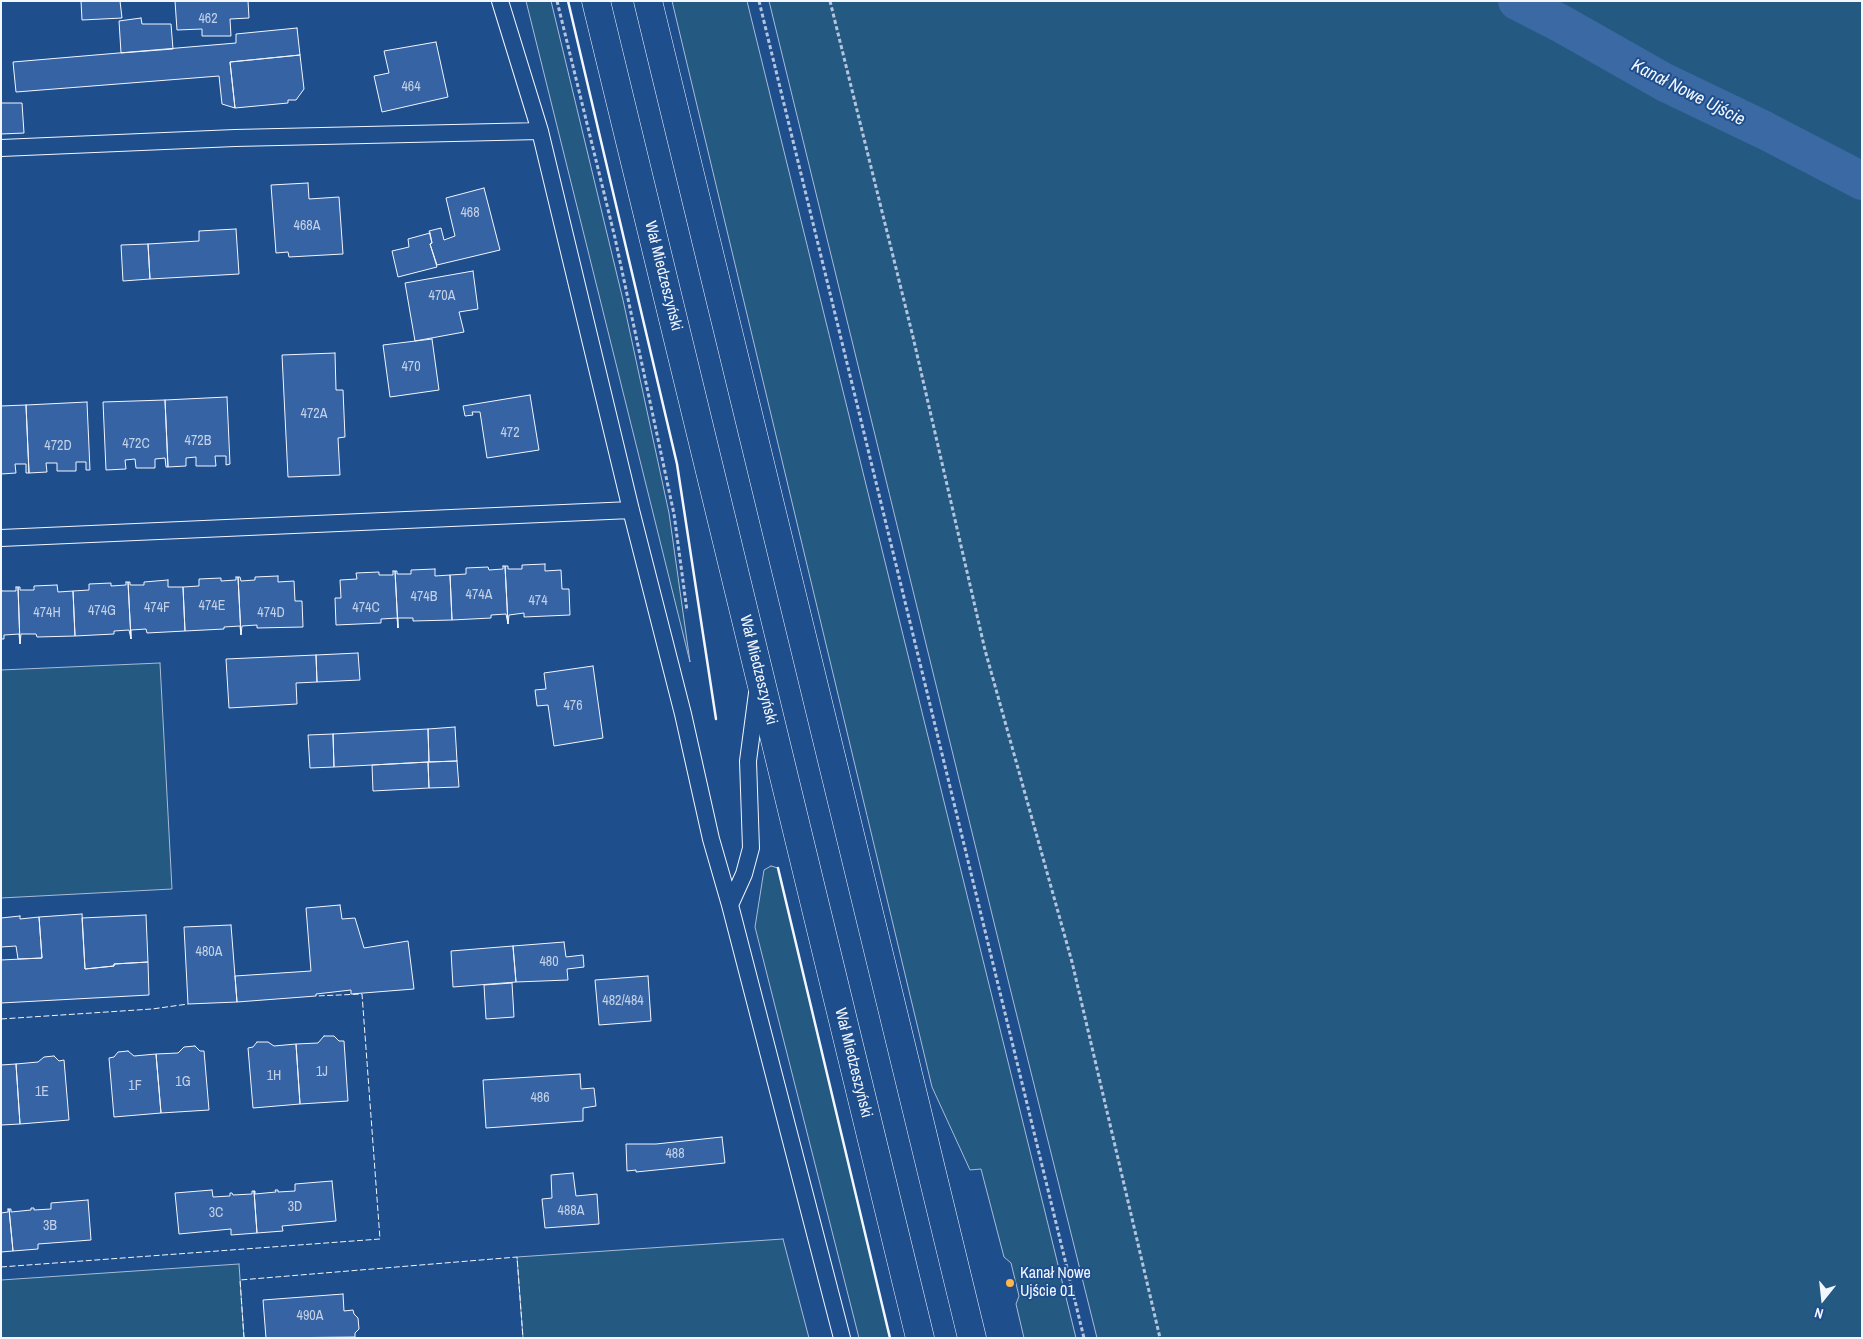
<!DOCTYPE html>
<html>
<head>
<meta charset="utf-8">
<style>
  body { margin:0 }
  #map { position:relative; width:1863px; height:1339px; overflow:hidden; background:#1f4e8c; font-family:"Archivo Narrow",sans-serif }
  canvas { display:block }
  .frame { position:absolute; inset:0; border:2px solid #f2f6ff; pointer-events:none }
  .north { position:absolute; left:1798px; top:1274px; width:50px; height:50px; -webkit-text-stroke:4px #1f4e8c; paint-order:stroke; rotate:196deg; font-size:14px; font-weight:700; line-height:20px; text-align:center; color:#f2f6ff }
  .north::after { content:''; display:block; margin:auto; width:18px; height:22px; background:#f2f6ff; clip-path:polygon(50% 0,100% 100%,50% 72%,0 100%) }
</style>
</head>
<body>
<div id="map">
<canvas width="1863" height="1339"></canvas>
<div class="frame"></div>
<div class="north">N</div>
</div>
<script>
const c = document.querySelector('canvas').getContext('2d');
c.lineJoin = 'round';
function paint(path, color) { c.fillStyle = color; c.fill(path, 'evenodd'); }
const shape = rows => new Path2D(rows.map(r => 'M' + r).join(''));
function trace(path, color, width, dash) { c.strokeStyle = color; c.lineWidth = width; c.lineCap = dash ? 'butt' : 'round'; c.setLineDash(dash || []); c.stroke(path); }
function label(font, color, halo, rows, align = 'center') {
  c.font = font + ' "Archivo Narrow",sans-serif'; c.lineWidth = 4; c.setLineDash([]); c.textBaseline = 'middle'; c.strokeStyle = halo; c.fillStyle = color; for (const [text, x, y, turn = 0] of rows) {
    c.save(); c.translate(x, y); c.rotate((+turn || 0) * Math.PI / 180); c.textAlign = isNaN(turn) ? turn : align; if (halo) c.strokeText(text, 0, 0); c.fillText(text, 0, 0); c.restore();
  }
}
const green = shape([
  [526,1,551,1,623,300,669,513,690,662,526,1],
  [672,1,747,1,1076,1338,1024,1338,1016,1304,1019,1296,1011,1263,1004,1257,981,1169,970,1170,932,1087,672,1],
  [769,1,1862,1,1862,1338,1097,1338,1010,988,769,1],
  [160,663,172,889,1,898,1,670,160,663],
  [771,866,778,868,890,1338,859,1338,755,927,764,870,771,866],
  [783,1239,809,1338,523,1338,517,1257,783,1239],
  [239,1264,244,1338,1,1338,1,1280,239,1264]
]);
paint(green, '#245a82');
trace(green, '#a8bbd7', 1);
trace(shape([
  [1517,1,1560,23,1664,82,1764,130,1862,181]
]), '#3b69a3', 38);
const building = shape([
  [81,1,120,1,122,18,82,20,81,1],
  [175,1,248,1,249,18,230,19,231,36,202,36,202,29,177,30,175,1],
  [141,18,142,24,171,24,173,49,121,53,119,21,141,18],
  [297,28,300,55,230,62,235,108,222,104,219,76,16,92,13,62,236,43,236,34,297,28],
  [436,42,448,97,382,112,374,76,389,73,384,51,436,42],
  [300,55,304,89,296,100,288,100,288,103,235,108,230,62,300,55],
  [1,103,22,103,24,133,1,134,1,103],
  [308,183,309,199,339,197,343,254,289,257,288,252,276,253,271,185,308,183],
  [484,188,500,250,437,265,430,244,432,243,429,231,441,228,444,240,455,236,446,198,484,188],
  [236,229,239,274,150,279,148,244,199,241,199,231,236,229],
  [430,233,432,243,430,244,437,267,398,277,392,251,409,247,408,239,430,233],
  [148,244,150,279,123,281,121,245,148,244],
  [473,271,478,309,459,312,464,332,415,341,405,283,473,271],
  [432,339,439,390,390,397,383,345,432,339],
  [335,353,336,390,343,390,345,437,338,438,340,475,288,477,282,355,335,353],
  [530,395,539,450,487,458,480,412,472,412,473,415,465,416,463,406,530,395],
  [227,397,230,464,226,465,226,456,215,456,216,466,196,466,196,457,186,458,186,466,168,467,165,400,227,397],
  [165,400,168,467,166,467,165,458,155,459,155,468,136,468,135,459,125,460,126,469,106,470,103,402,165,400],
  [87,402,90,470,86,470,86,462,76,462,76,471,57,471,57,463,46,463,47,472,29,473,26,405,87,402],
  [26,405,29,473,26,473,26,464,15,464,16,473,1,474,1,406,26,405],
  [545,564,545,571,561,570,562,589,569,589,570,615,524,617,524,613,509,615,508,624,505,566,508,566,508,569,522,569,522,565,545,564],
  [503,566,505,566,508,624,506,614,491,615,491,618,452,620,450,575,466,574,466,568,488,567,489,570,503,569,503,566],
  [435,569,435,576,450,575,452,620,413,621,413,618,398,618,398,628,395,571,397,571,397,574,411,574,411,570,435,569],
  [393,571,395,571,398,628,397,618,381,619,381,623,336,625,335,598,341,598,340,580,357,579,356,573,379,572,379,575,393,575,393,571],
  [278,576,278,582,294,581,295,601,302,601,303,627,257,628,257,625,242,626,241,635,238,577,240,577,241,581,255,580,255,577,278,576],
  [236,577,238,577,241,635,240,626,224,627,224,629,185,631,183,587,199,586,199,579,221,578,221,581,236,580,236,577],
  [168,580,168,587,183,587,185,631,147,633,146,629,131,630,131,639,128,582,130,582,130,585,144,585,144,582,168,580],
  [126,582,128,582,131,639,129,630,114,631,114,634,75,636,73,591,89,590,89,584,111,583,111,586,126,585,126,582],
  [57,585,58,592,73,591,75,636,37,637,36,634,21,634,20,644,18,587,20,587,20,590,34,590,34,586,57,585],
  [16,587,18,587,20,644,19,634,4,635,4,639,1,639,1,588,2,591,16,591,16,587],
  [358,653,360,680,317,682,316,655,358,653],
  [316,655,317,682,296,683,297,704,229,708,226,659,316,655],
  [593,666,603,738,554,746,548,705,537,706,535,690,546,689,544,673,593,666],
  [455,727,457,761,429,762,428,729,455,727],
  [428,729,429,762,334,767,333,734,428,729],
  [333,734,334,767,310,768,308,735,333,734],
  [457,761,459,787,429,788,428,762,457,761],
  [428,762,429,788,373,791,372,765,428,762],
  [340,905,342,919,355,918,364,948,408,941,414,989,351,994,351,990,316,994,316,996,237,1002,235,976,311,971,306,908,340,905],
  [82,914,85,969,114,966,114,964,148,962,149,995,1,1003,1,960,42,958,39,917,82,914],
  [146,915,148,962,114,964,114,966,85,969,82,918,146,915],
  [20,916,20,919,39,917,42,958,18,959,16,946,1,947,1,918,20,916],
  [231,925,237,1002,188,1004,184,927,231,925],
  [564,942,566,957,583,955,584,967,567,969,568,980,516,982,513,946,564,942],
  [513,946,516,982,453,987,451,951,513,946],
  [648,976,651,1021,599,1025,595,980,648,976],
  [512,983,514,1017,486,1019,484,985,512,983],
  [324,1036,334,1036,339,1041,344,1041,348,1101,300,1104,296,1044,318,1043,324,1036],
  [257,1042,268,1042,274,1046,296,1044,300,1104,253,1108,248,1048,253,1047,257,1042],
  [195,1046,200,1051,204,1051,209,1110,161,1113,156,1054,178,1053,184,1047,195,1046],
  [128,1051,134,1056,156,1054,161,1113,114,1117,109,1058,114,1057,118,1052,128,1051],
  [54,1056,59,1061,64,1060,69,1120,20,1124,16,1064,38,1062,44,1057,54,1056],
  [16,1064,20,1124,1,1125,1,1065,16,1064],
  [580,1074,581,1089,594,1088,596,1106,583,1108,583,1121,486,1128,483,1080,580,1074],
  [722,1137,725,1163,636,1172,636,1170,627,1171,626,1144,656,1144,722,1137],
  [573,1173,576,1196,597,1194,599,1224,545,1228,542,1199,552,1198,551,1175,573,1173],
  [332,1181,336,1221,282,1226,283,1231,257,1233,254,1191,255,1191,255,1194,276,1192,275,1190,278,1190,278,1192,295,1191,295,1184,332,1181],
  [212,1190,213,1197,230,1196,230,1193,232,1193,233,1195,252,1194,252,1191,254,1191,257,1233,231,1235,231,1229,179,1234,175,1193,212,1190],
  [88,1200,91,1240,38,1244,38,1249,13,1251,9,1209,11,1209,11,1212,31,1210,31,1208,34,1208,34,1210,51,1209,51,1203,88,1200],
  [8,1209,9,1209,13,1251,1,1252,1,1213,8,1212,8,1209],
  [343,1294,344,1311,353,1310,354,1314,358,1318,359,1329,355,1333,355,1337,266,1338,263,1300,343,1294]
]);
paint(building, '#3563a3');
trace(building, '#f2f6ff', 1);
const lane = shape([
  [500,1,540,131,631,510,683,714,711,839,730,905,842,1338],
  [1,148,235,138,540,131],
  [1,538,631,510],
  [730,905,744,874,751,848,748,761,757,693]
]);
const secondary = shape([
  [596,1,920,1338],
  [648,1,972,1338]
]);
trace(lane, '#f2f6ff', 18);
trace(secondary, '#f2f6ff', 29);
trace(shape([
  [557,1,615,238,674,514,687,611],
  [759,1,1084,1338],
  [830,1,913,337,985,650,1072,962,1160,1338]
]), '#b3c4dc', 3, [4, 2.5]);
trace(lane, '#1f4e8c', 16);
trace(secondary, '#1f4e8c', 28);
trace(shape([
  [1,1019,152,1009,188,1004],
  [1,1267,380,1239,362,994,316,996],
  [244,1338,240,1280,517,1257,523,1338]
]), '#f2f6ff', 1, [6, 2.5]);
trace(shape([
  [568,1,677,464,716,719],
  [778,868,890,1338]
]), '#f2f6ff', 2.5);
for (const [x, y, r, color] of [
  [1010,1283,5,"#ffb74d"]
]) { const dot = new Path2D(); dot.arc(x, y, r, 0, 2 * Math.PI); c.fillStyle = color; c.fill(dot); trace(dot, '#1f4e8c', 2); }
label('14px', '#c3d1e8', null, [
  ["462",208,19],
  ["464",411,87],
  ["468",470,213],
  ["468A",307,226],
  ["470A",442,296],
  ["470",411,367],
  ["472A",314,414],
  ["472",510,433],
  ["472B",198,441],
  ["472C",136,444],
  ["472D",58,446],
  ["474A",479,595],
  ["474B",424,597],
  ["474",538,601],
  ["474E",212,606],
  ["474F",157,608],
  ["474C",366,608],
  ["474G",102,611],
  ["474H",47,613],
  ["474D",271,613],
  ["476",573,706],
  ["480A",209,952],
  ["480",549,962],
  ["482/484",623,1001],
  ["1J",322,1072],
  ["1H",274,1076],
  ["1G",183,1082],
  ["1F",135,1086],
  ["1E",42,1092],
  ["486",540,1098],
  ["488",675,1154],
  ["3D",295,1207],
  ["488A",571,1211],
  ["3C",216,1213],
  ["3B",50,1226],
  ["490A",310,1316]
]);
label('16px', '#f2f6ff', '#1f4e8c', [
  ["Wał Miedzeszyński",663,276,76],
  ["Wał Miedzeszyński",758,670,76],
  ["Wał Miedzeszyński",853,1063,76]
]);
label('16px', '#f2f6ff', '#1f4e8c', [
  ["Kanał Nowe",1020,1274],
  ["Ujście 01",1020,1292]
], 'left');
label('italic 18px', '#f2f6ff', '#1f4e8c', [
  ["Kanał Nowe Ujście",1688,93,27]
]);
</script>
</body>
</html>
